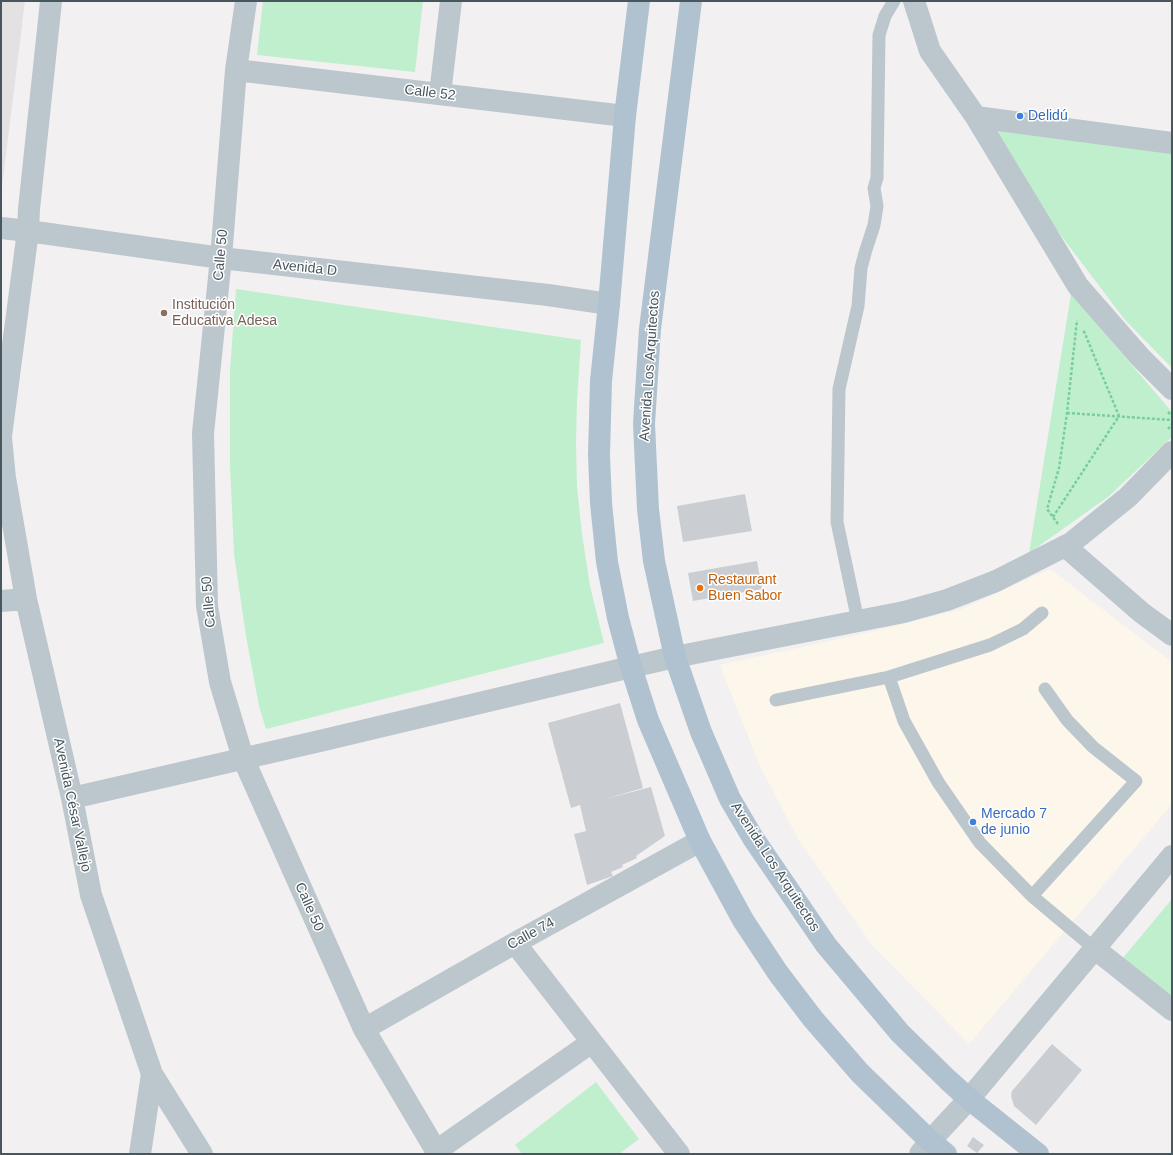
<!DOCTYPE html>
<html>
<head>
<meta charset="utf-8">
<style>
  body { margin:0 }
  #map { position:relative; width:1173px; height:1155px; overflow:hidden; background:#f3f0f1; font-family:Helvetica,sans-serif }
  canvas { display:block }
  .frame { position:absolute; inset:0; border:2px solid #48565e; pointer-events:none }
</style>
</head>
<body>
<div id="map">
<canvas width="1173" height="1155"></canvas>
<div class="frame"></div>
</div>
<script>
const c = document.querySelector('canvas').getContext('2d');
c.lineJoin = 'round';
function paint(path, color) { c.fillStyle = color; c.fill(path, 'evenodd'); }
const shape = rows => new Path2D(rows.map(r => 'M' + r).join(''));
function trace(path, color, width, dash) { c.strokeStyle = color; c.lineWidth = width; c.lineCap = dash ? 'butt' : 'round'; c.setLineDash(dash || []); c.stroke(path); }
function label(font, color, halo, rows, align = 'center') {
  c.font = font + ' Helvetica,sans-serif'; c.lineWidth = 3; c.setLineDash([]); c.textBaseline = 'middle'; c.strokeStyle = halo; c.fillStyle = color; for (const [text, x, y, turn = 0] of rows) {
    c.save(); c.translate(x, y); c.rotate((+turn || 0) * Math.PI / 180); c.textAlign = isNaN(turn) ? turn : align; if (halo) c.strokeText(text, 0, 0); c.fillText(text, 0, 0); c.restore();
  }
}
paint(shape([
  [1050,569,1172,662,1172,804,969,1044,872,945,798,839,759,764,720,665,875,631,962,609]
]), '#fcf6eb');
paint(shape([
  [1,1,25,1,1,195]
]), '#e4e1e3');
paint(shape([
  [263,1,423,1,415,72,257,55],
  [988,125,1172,147,1172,368,1125,320,1050,221],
  [236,289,581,340,577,400,576,443,577,487,582,534,590,586,604,643,266,729,259,706,246,636,234,554,230,465,230,371],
  [1071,294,1172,412,1172,437,1108,497,1029,553],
  [1172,899,1172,1001,1122,959],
  [596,1082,639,1139,619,1154,522,1154,515,1145]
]), '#c0efce');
paint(shape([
  [745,494,752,531,683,542,677,506],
  [757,561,762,589,693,601,688,573],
  [620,703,643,788,605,799,651,787,665,836,636,856,637,858,622,865,623,867,611,872,613,876,587,885,574,834,586,831,580,805,571,808,548,723],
  [1052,1044,1082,1070,1036,1125,1014,1106,1011,1096,1012,1091],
  [973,1137,984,1145,977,1153,967,1146]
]), '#caced3');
trace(shape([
  [1168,412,1172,416],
  [1067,413,1172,420],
  [1168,429,1172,424],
  [1053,517,1119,416,1083,329],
  [1058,524,1047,509,1059,468,1067,413,1077,320]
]), '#78ce9c', 2.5, [3, 2]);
trace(shape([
  [858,621,837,522,839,389,858,306,861,268,865,253,874,225,877,206,874,188,877,178,879,35,885,16,894,1],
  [889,677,904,721,938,782,980,843,1032,896,1095,949],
  [776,700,889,677,990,645,1023,629,1042,613],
  [1032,896,1136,781,1093,747,1067,720,1045,689]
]), '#bcc6cd', 13);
trace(shape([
  [246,1,236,70,221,258,203,433,207,606,220,682,243,758,364,1029,438,1154],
  [914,1,930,51,976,117,1078,286,1140,357,1172,389],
  [236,70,625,116],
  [440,94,451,1],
  [976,117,1172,143],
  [1,228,28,231,221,258,548,295,609,304],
  [1,436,28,231,29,209,51,1],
  [1,438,5,478,26,599,72,798,91,895,152,1074,202,1154],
  [1065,546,1142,613,1172,635],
  [1,601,26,599],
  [72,798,324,740,631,667,675,657,904,612,947,600,996,581,1071,543,1128,497,1172,452],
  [515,943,679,1154],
  [1095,949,1172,1010],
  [364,1029,515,943,700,841],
  [436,1151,592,1042],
  [140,1154,152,1074],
  [920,1154,930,1141,969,1099,1172,856]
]), '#bcc6cd', 22);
trace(shape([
  [639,1,625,116,609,304,601,381,599,455,601,503,607,562,618,618,631,667,648,720,700,841,743,920,778,973,813,1019,860,1073,930,1141,946,1154],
  [691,1,650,329,644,424,648,509,654,561,675,657,701,732,730,799,753,838,826,945,900,1033,948,1080,969,1099,1038,1154]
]), '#b0c2cf', 22);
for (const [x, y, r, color] of [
  [1020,116,4,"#3f7fe0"],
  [164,313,4,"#8d6e63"],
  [700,588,4,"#e8710a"],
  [973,822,4,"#3f7fe0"]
]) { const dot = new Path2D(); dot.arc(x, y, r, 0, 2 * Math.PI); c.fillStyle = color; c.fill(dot); trace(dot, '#fff', 1.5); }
label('14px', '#48565e', '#fff', [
  ["Calle 52",430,93,7],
  ["Calle 50",221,255,-85],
  ["Avenida D",305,268,6],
  ["Avenida Los Arquitectos",650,366,-86],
  ["Calle 50",209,602,-95],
  ["Avenida César Vallejo",72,805,78],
  ["Avenida Los Arquitectos",775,867,57],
  ["Calle 50",309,907,66],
  ["Calle 74",531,934,-29]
]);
label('14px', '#366cbe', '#fff', [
  ["Delidú",1028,116],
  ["Mercado 7",981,814],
  ["de junio",981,830]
], 'left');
label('14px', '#785e54', '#fff', [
  ["Institución",172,305],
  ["Educativa Adesa",172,321]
], 'left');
label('14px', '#c56008', '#fff', [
  ["Restaurant",708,580],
  ["Buen Sabor",708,596]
], 'left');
</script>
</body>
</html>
